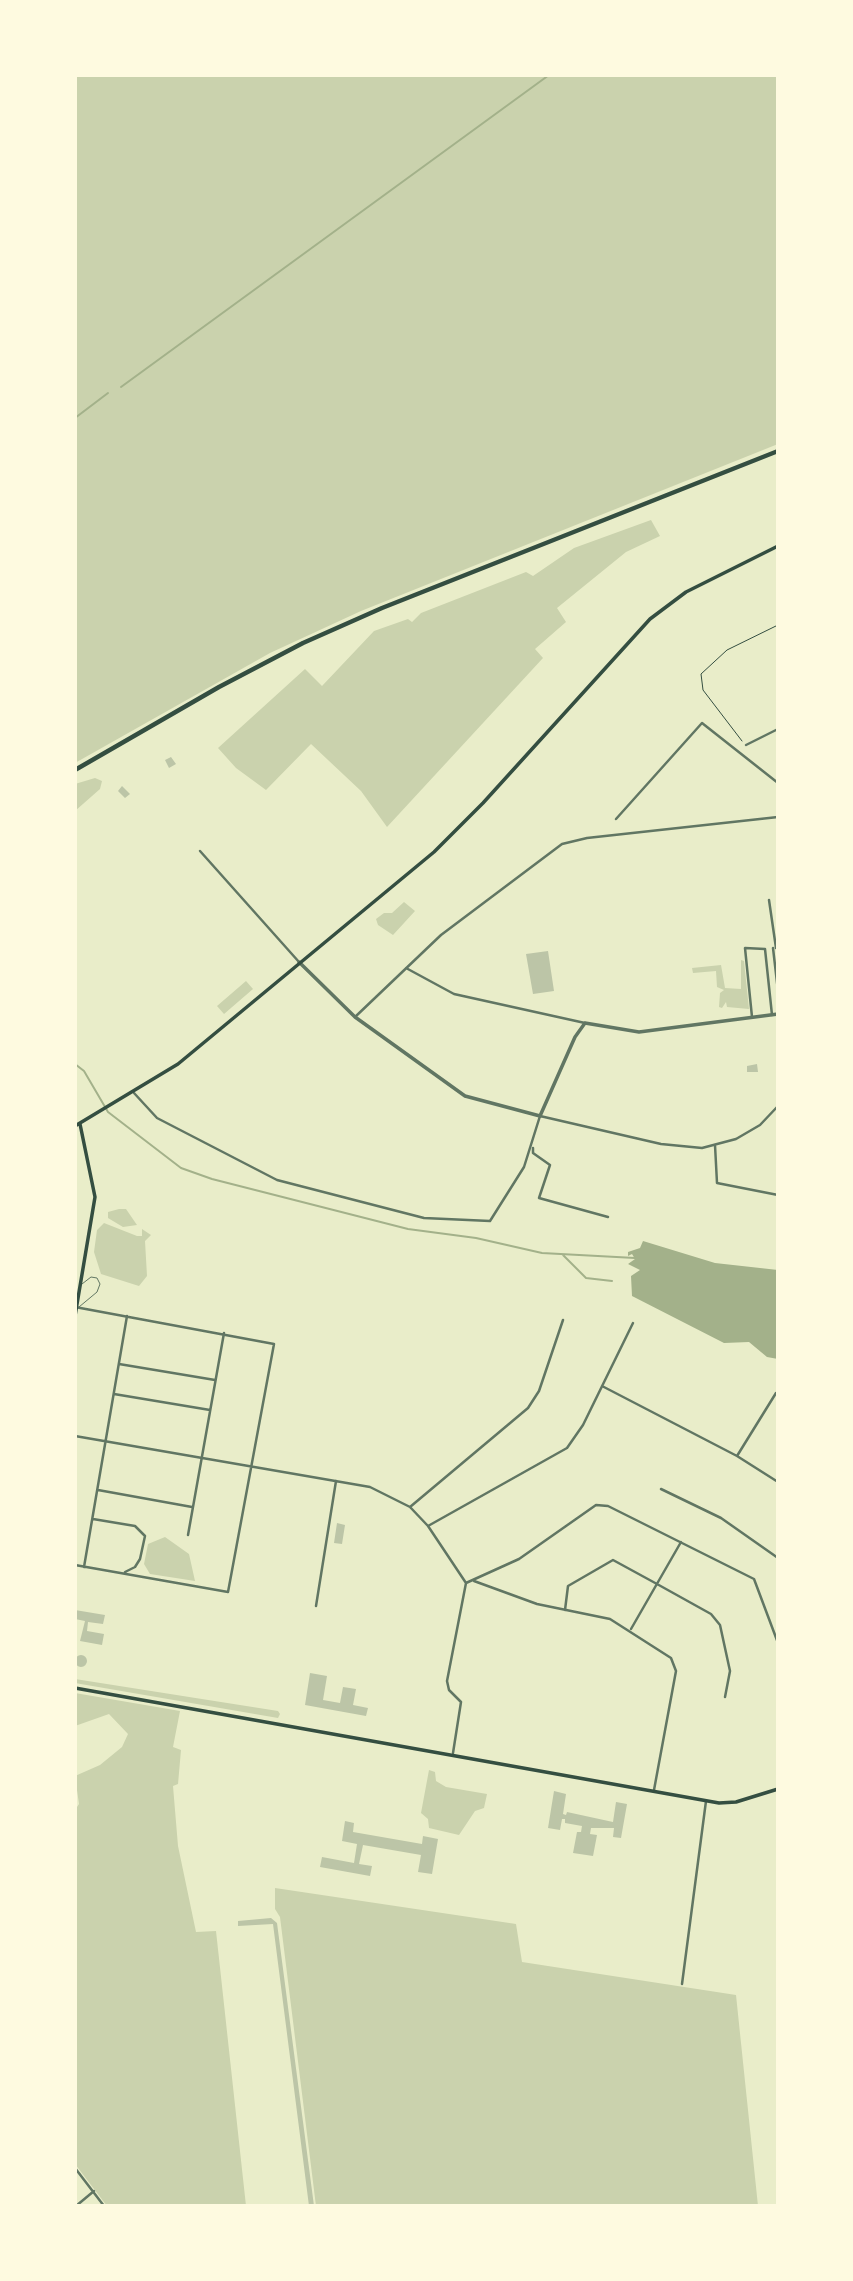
<!DOCTYPE html>
<html>
<head>
<meta charset="utf-8">
<style>
  body { margin:0 }
  #map { position:relative; width:853px; height:2281px; overflow:hidden; background:#e9edc9; font-family:Manrope,sans-serif }
  canvas { display:block }
  .frame { position:absolute; inset:0; border:77px solid #fefae0; pointer-events:none }
</style>
</head>
<body>
<div id="map">
<canvas width="853" height="2281"></canvas>
<div class="frame"></div>
</div>
<script>
const c = document.querySelector('canvas').getContext('2d');
c.lineJoin = 'round';
function paint(path, color) { c.fillStyle = color; c.fill(path, 'evenodd'); }
const shape = rows => new Path2D(rows.map(r => 'M' + r).join(''));
function trace(path, color, width, dash) { c.strokeStyle = color; c.lineWidth = width; c.lineCap = dash ? 'butt' : 'round'; c.setLineDash(dash || []); c.stroke(path); }
paint(shape([
  [75,75,778,75,778,444,361,611,270,653,75,763],
  [651,520,660,536,626,552,557,608,566,622,535,649,543,658,387,827,361,791,311,744,266,790,236,768,218,748,305,669,322,686,374,631,408,619,412,622,421,613,526,572,533,576,574,548],
  [95,778,102,781,100,789,75,811,75,784],
  [404,902,415,911,393,935,378,925,376,919,384,913,392,913],
  [741,960,744,961,749,1009,727,1007,726,1002,722,1008,719,1007,720,993,724,990,717,987,716,971,693,973,692,968,721,965,725,988,741,989],
  [246,981,253,989,224,1014,217,1006],
  [119,1209,126,1209,137,1225,123,1227,108,1218,108,1212],
  [104,1223,137,1236,142,1236,142,1229,151,1235,145,1241,147,1276,139,1286,101,1274,94,1252,97,1230],
  [165,1537,189,1554,195,1581,150,1574,144,1564,148,1544],
  [75,1679,278,1711,280,1714,278,1718,75,1683],
  [75,1693,180,1711,173,1747,181,1750,178,1784,173,1786,178,1846,196,1932,216,1931,246,2206,107,2206,75,2164,75,1810,79,1804,75,1776,100,1765,122,1747,128,1734,109,1714,75,1726],
  [429,1770,435,1772,436,1781,446,1787,487,1794,484,1808,475,1811,459,1835,429,1828,428,1819,421,1813],
  [275,1888,516,1924,522,1962,736,1995,758,2206,316,2206,280,1917,275,1909]
]), '#cad2ad');
paint(shape([
  [643,1241,715,1263,778,1270,778,1359,767,1357,749,1342,724,1343,632,1296,631,1276,640,1270,628,1264,635,1259,632,1254,628,1256,628,1252,640,1248]
]), '#a3b18a');
trace(shape([
  [121,387,549,75],
  [75,418,108,393],
  [75,1064,84,1071,108,1112,181,1168,212,1179,408,1229,476,1238,542,1253,635,1258],
  [563,1255,586,1278,612,1281]
]), '#a3b18a', 2);
paint(shape([
  [171,757,176,764,169,768,165,760],
  [122,786,130,794,125,798,118,791],
  [548,951,554,991,533,994,526,954],
  [757,1064,758,1072,747,1072,747,1066],
  [337,1523,345,1525,342,1544,334,1543],
  [75,1610,105,1615,103,1624,88,1622,87,1631,104,1634,102,1645,80,1641,85,1621,75,1619],
  '75 1661a6 6 0 1 1 12 0a6 6 0 1 1-12 0Z',
  [310,1673,327,1676,323,1700,340,1703,343,1687,356,1689,353,1705,368,1708,366,1716,305,1705],
  [554,1791,566,1794,563,1814,566,1815,567,1812,613,1822,616,1802,627,1804,621,1838,613,1837,614,1828,591,1828,590,1834,597,1835,593,1856,573,1853,577,1832,581,1832,582,1826,565,1823,565,1819,562,1819,560,1830,548,1828],
  [345,1821,354,1823,353,1832,422,1844,423,1836,438,1839,432,1874,418,1872,421,1855,363,1845,359,1864,372,1866,370,1876,320,1867,322,1857,354,1863,357,1844,342,1841],
  [271,1918,277,1923,314,2206,309,2206,273,1924,238,1926,238,1921]
]), '#bcc5a7');
trace(shape([
  [742,741,703,690,701,674,727,650,778,625]
]), '#344e41', 1);
trace(shape([
  [79,1307,97,1292,100,1284,97,1278,91,1277,82,1284]
]), '#617663', 1);
trace(shape([
  [746,745,778,729],
  [616,819,702,723,778,783],
  [200,851,299,962],
  [769,900,776,948],
  [773,948,778,991],
  [406,968,454,994,585,1023],
  [355,1017,441,935,562,844,587,838,778,817],
  [752,1017,745,948,765,949,772,1015],
  [134,1093,157,1118,277,1180,424,1218,490,1221,524,1167,540,1116,661,1144,702,1148,736,1139,760,1125,778,1106],
  [715,1145,717,1183,778,1195],
  [533,1148,533,1153,550,1165,539,1198,608,1217],
  [75,1307,274,1344,228,1592,75,1565],
  [119,1364,215,1380],
  [602,1386,737,1456,778,1482],
  [114,1394,210,1410],
  [75,1436,370,1487,410,1507,428,1526,466,1583,447,1681,449,1690,461,1702,453,1753],
  [737,1456,776,1393],
  [661,1489,721,1518,778,1558],
  [98,1490,192,1507],
  [410,1507,528,1408,539,1391,563,1320],
  [93,1519,135,1526,145,1536,140,1559,135,1567,125,1572],
  [428,1526,567,1448,583,1425,633,1323],
  [188,1535,224,1333],
  [84,1567,127,1316],
  [474,1581,537,1604,610,1619,671,1658,676,1671,654,1790],
  [466,1583,519,1559,596,1505,608,1506,754,1579,778,1643],
  [316,1606,336,1481],
  [565,1610,568,1586,613,1560,657,1584,711,1614,720,1625,730,1671,725,1697],
  [631,1629,681,1542],
  [682,1984,706,1801],
  [75,2168,104,2206],
  [76,2206,94,2191]
]), '#617663', 2.5);
trace(shape([
  [299,962,355,1017,465,1096,540,1116,575,1037,585,1023,639,1032,778,1014]
]), '#617663', 3.5);
trace(shape([
  [75,1126,178,1064,434,852,483,803,650,619,686,592,778,546],
  [75,1316,95,1197,80,1124],
  [75,1688,719,1803,736,1802,778,1789]
]), '#344e41', 3.5);
trace(shape([
  [75,770,219,687,303,643,382,608,778,451]
]), '#344e41', 4.5);
</script>
</body>
</html>
